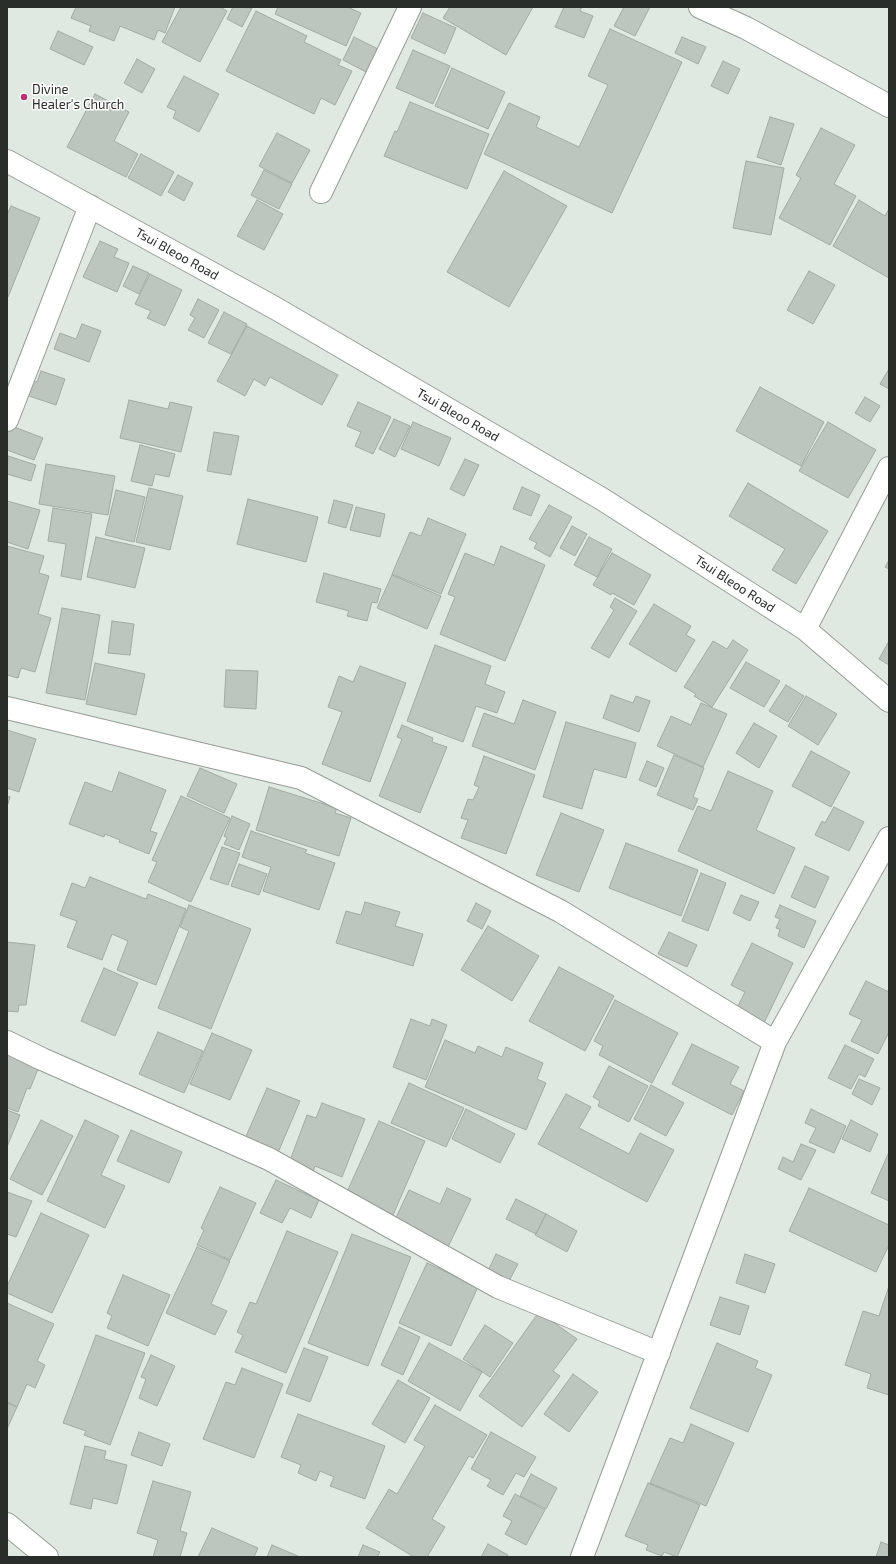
<!DOCTYPE html>
<html>
<head>
<meta charset="utf-8">
<style>
  body { margin:0 }
  #map { position:relative; width:896px; height:1564px; overflow:hidden; background:#e0e9e1; font-family:"Exo 2",sans-serif }
  canvas { display:block }
  .frame { position:absolute; inset:0; border:8px solid #2a2e2b; pointer-events:none }
</style>
</head>
<body>
<div id="map">
<canvas width="896" height="1564"></canvas>
<div class="frame"></div>
</div>
<script>
const c = document.querySelector('canvas').getContext('2d');
c.lineJoin = 'round';
function paint(path, color) { c.fillStyle = color; c.fill(path, 'evenodd'); }
const shape = rows => new Path2D(rows.map(r => 'M' + r).join(''));
function trace(path, color, width, dash) { c.strokeStyle = color; c.lineWidth = width; c.lineCap = dash ? 'butt' : 'round'; c.setLineDash(dash || []); c.stroke(path); }
function label(font, color, halo, rows, align = 'center') {
  c.font = font + ' "Exo 2",sans-serif'; c.lineWidth = 3; c.setLineDash([]); c.textBaseline = 'middle'; c.strokeStyle = halo; c.fillStyle = color; for (const [text, x, y, turn = 0] of rows) {
    c.save(); c.translate(x, y); c.rotate((+turn || 0) * Math.PI / 180); c.textAlign = isNaN(turn) ? turn : align; if (halo) c.strokeText(text, 0, 0); c.fillText(text, 0, 0); c.restore();
  }
}
const building = shape([
  [76,7,175,7,165,33,158,30,154,40,120,26,114,41,89,31,91,26,71,18,76,7],
  [181,7,220,7,227,11,200,62,162,42,181,7],
  [233,7,252,8,242,27,227,19,233,7],
  [278,7,347,7,361,13,346,46,275,14,278,7],
  [450,7,533,7,506,55,443,18,450,7],
  [564,7,582,7,580,11,593,16,584,38,555,27,564,7],
  [624,7,650,7,635,36,614,26,624,7],
  [256,11,307,36,304,42,341,60,338,65,352,71,335,105,321,98,314,114,226,71,256,11],
  [423,13,456,28,445,54,411,38,423,13],
  [610,29,682,62,612,213,484,154,509,103,540,117,536,127,579,147,608,85,588,76,610,29],
  [58,31,93,47,84,65,50,49,58,31],
  [354,37,382,51,370,74,343,60,354,37],
  [682,37,706,47,698,64,675,53,682,37],
  [413,50,450,66,433,104,396,88,413,50],
  [137,59,155,69,142,93,124,83,137,59],
  [723,61,740,69,728,94,711,86,723,61],
  [452,68,505,92,488,129,435,106,452,68],
  [184,76,219,94,199,132,173,118,176,111,167,107,184,76],
  [95,94,129,112,114,141,138,154,126,177,67,147,95,94],
  [410,102,489,134,467,189,384,156,395,131,397,132,410,102],
  [770,117,794,124,781,165,757,157,770,117],
  [821,128,855,145,834,184,856,196,830,245,779,218,801,178,796,175,821,128],
  [277,133,310,150,292,183,259,166,277,133],
  [141,154,174,172,161,196,128,178,141,154],
  [746,161,784,168,771,235,733,228,746,161],
  [264,170,292,184,279,209,251,195,264,170],
  [504,171,567,206,509,307,447,272,504,171],
  [178,175,193,183,184,201,168,192,178,175],
  [257,200,283,214,264,250,237,236,257,200],
  [859,200,885,216,889,209,889,278,833,246,859,200],
  [11,206,40,218,8,297,7,296,7,215,11,206],
  [100,241,118,249,114,257,129,263,117,292,83,277,100,241],
  [133,266,149,273,139,294,123,286,133,266],
  [809,271,835,285,813,324,787,310,809,271],
  [150,274,182,290,165,326,147,318,151,311,135,304,150,274],
  [198,299,219,310,204,338,188,330,195,318,190,315,198,299],
  [224,312,247,324,231,354,208,343,224,312],
  [82,324,101,331,89,362,54,349,60,333,76,339,82,324],
  [247,326,338,375,322,405,270,377,265,386,254,379,245,396,217,381,247,326],
  [889,369,889,389,880,384,889,369],
  [41,371,65,379,56,405,26,395,31,380,37,382,41,371],
  [760,387,824,422,801,466,736,431,760,387],
  [865,397,880,406,870,422,855,413,865,397],
  [129,400,168,409,170,402,192,407,181,452,120,438,129,400],
  [358,402,391,417,373,454,355,446,361,432,347,426,358,402],
  [394,419,410,426,395,457,379,449,394,419],
  [413,422,451,438,439,466,401,449,413,422],
  [828,422,876,450,848,498,799,471,828,422],
  [9,425,43,438,34,460,7,450,7,430,9,425],
  [214,432,239,436,231,475,207,471,214,432],
  [140,445,175,454,169,477,155,474,152,486,131,481,140,445],
  [8,456,36,465,31,481,7,474,8,456],
  [465,459,479,465,464,496,450,489,465,459],
  [46,464,115,476,108,515,39,504,46,464],
  [748,483,828,531,796,584,772,570,785,549,729,516,748,483],
  [522,487,540,495,531,516,513,509,522,487],
  [149,488,183,496,170,550,136,542,149,488],
  [116,490,145,497,134,542,105,535,116,490],
  [248,499,318,517,306,562,237,544,248,499],
  [334,500,353,505,346,528,328,523,334,500],
  [7,501,40,510,28,549,7,542,7,501],
  [549,505,572,517,550,557,534,548,537,543,529,539,549,505],
  [356,507,385,514,380,537,350,530,356,507],
  [53,508,92,514,81,580,61,576,66,544,48,541,53,508],
  [428,518,466,534,441,594,392,574,410,532,421,536,428,518],
  [572,526,587,534,575,556,560,548,572,526],
  [96,537,145,548,135,588,87,577,96,537],
  [589,537,612,549,597,577,574,565,589,537],
  [7,546,44,556,39,573,49,576,38,614,51,618,35,672,21,668,18,678,7,675,7,546],
  [501,546,545,565,505,661,440,634,455,597,448,594,465,553,494,565,501,546],
  [612,553,651,575,634,605,612,593,611,595,593,585,612,553],
  [889,560,889,569,885,567,889,560],
  [324,573,381,589,377,603,372,602,367,621,347,616,349,611,316,602,324,573],
  [392,575,441,596,427,629,377,608,392,575],
  [615,598,637,611,609,658,591,648,614,610,610,607,615,598],
  [654,604,691,626,686,635,695,640,676,672,629,644,654,604],
  [62,608,100,615,85,700,46,693,62,608],
  [112,621,134,624,130,655,108,653,112,621],
  [733,640,748,650,712,707,694,696,696,694,684,687,713,641,727,649,733,640],
  [889,641,889,665,879,659,889,641],
  [435,645,491,666,485,684,505,692,497,713,476,706,463,742,407,721,435,645],
  [746,662,780,681,764,707,730,688,746,662],
  [95,663,145,674,136,715,86,704,95,663],
  [360,666,406,683,370,782,322,764,342,712,328,707,339,676,353,682,360,666],
  [226,670,258,671,256,709,224,707,226,670],
  [786,685,804,696,788,722,769,711,786,685],
  [611,695,633,703,636,696,650,701,639,732,603,718,611,695],
  [806,696,837,714,818,745,788,726,806,696],
  [523,700,556,712,535,770,472,746,484,713,514,724,523,700],
  [701,703,727,714,703,767,657,746,671,716,691,725,701,703],
  [566,722,636,743,626,778,594,769,582,809,543,797,566,722],
  [754,723,777,736,759,768,736,753,754,723],
  [402,725,433,738,432,742,447,747,420,813,379,796,402,739,397,737,402,725],
  [7,730,36,739,19,792,7,788,7,730],
  [811,751,850,772,831,807,792,786,811,751],
  [674,755,704,768,693,797,698,799,693,810,657,795,674,755],
  [484,756,535,775,506,854,461,838,468,820,461,818,468,799,473,800,479,787,474,785,484,756],
  [647,761,664,768,656,787,639,780,647,761],
  [200,768,237,784,224,813,187,796,200,768],
  [728,771,773,791,756,830,795,848,774,894,678,851,698,806,711,811,728,771],
  [119,772,166,790,150,831,157,833,149,854,119,842,120,840,105,834,104,837,69,824,85,782,112,792,119,772],
  [269,787,337,808,335,813,351,818,339,856,256,830,269,787],
  [7,796,10,797,7,807,7,796],
  [181,796,230,818,191,902,148,882,157,862,152,860,181,796],
  [834,807,864,822,849,851,815,835,822,821,825,823,834,807],
  [561,813,604,830,579,892,536,875,561,813],
  [232,816,250,824,239,850,224,844,227,838,224,836,232,816],
  [251,831,307,850,305,853,335,863,319,910,263,891,271,867,242,857,251,831],
  [626,843,698,870,681,916,609,888,626,843],
  [222,847,240,853,228,885,210,879,222,847],
  [239,864,267,874,259,895,231,886,239,864],
  [805,866,829,877,815,908,791,897,805,866],
  [701,873,726,883,708,931,682,921,701,873],
  [90,877,146,899,148,894,186,909,156,985,117,970,128,941,112,934,102,960,67,947,77,921,60,915,72,883,85,888,90,877],
  [741,895,759,902,750,921,733,913,741,895],
  [365,902,400,912,395,926,423,934,413,966,336,943,346,911,361,915,365,902],
  [476,903,491,911,482,929,467,921,476,903],
  [189,905,251,929,211,1029,158,1008,189,931,180,927,189,905],
  [780,905,816,921,804,948,778,936,780,929,776,928,780,919,775,917,780,905],
  [488,926,539,956,512,1001,461,970,488,926],
  [669,932,697,945,687,967,658,954,669,932],
  [7,942,35,945,26,1005,19,1005,18,1012,7,1011,7,942],
  [752,943,793,963,764,1023,736,1010,745,992,731,985,752,943],
  [559,967,614,996,585,1051,529,1021,559,967],
  [104,968,138,983,115,1036,81,1021,104,968],
  [866,981,889,992,889,1032,878,1054,851,1041,862,1020,849,1014,866,981],
  [615,1000,678,1033,652,1083,599,1055,603,1046,594,1041,615,1000],
  [411,1019,430,1026,432,1019,447,1025,426,1080,393,1067,411,1019],
  [158,1032,203,1051,184,1093,139,1074,158,1032],
  [212,1033,252,1050,230,1100,190,1084,212,1033],
  [445,1040,475,1053,478,1046,502,1057,506,1047,543,1063,537,1079,546,1083,526,1130,425,1087,445,1040],
  [692,1044,739,1067,730,1084,744,1091,732,1115,672,1084,692,1044],
  [845,1045,874,1059,865,1077,859,1074,851,1089,828,1078,845,1045],
  [7,1052,40,1064,30,1089,27,1088,18,1112,7,1108,7,1052],
  [609,1066,648,1086,629,1122,598,1106,600,1101,593,1097,609,1066],
  [859,1079,880,1088,872,1105,852,1094,859,1079],
  [409,1083,464,1108,446,1147,391,1123,409,1083],
  [651,1085,684,1103,666,1136,634,1119,651,1085],
  [267,1088,300,1101,277,1155,244,1141,267,1088],
  [566,1094,591,1107,579,1128,629,1154,640,1133,674,1150,647,1202,538,1144,566,1094],
  [322,1103,365,1119,342,1177,315,1166,313,1172,289,1163,307,1115,316,1118,322,1103],
  [466,1109,515,1134,500,1163,452,1139,466,1109],
  [811,1109,846,1126,834,1153,809,1142,816,1128,805,1123,811,1109],
  [7,1110,20,1115,7,1147,7,1110],
  [41,1120,73,1136,42,1195,10,1179,41,1120],
  [85,1120,119,1136,101,1175,125,1186,105,1228,47,1201,85,1120],
  [851,1120,878,1134,870,1152,842,1139,851,1120],
  [379,1121,425,1141,393,1215,346,1194,379,1121],
  [131,1130,182,1152,169,1183,117,1161,131,1130],
  [801,1144,816,1150,801,1180,778,1169,783,1157,793,1162,801,1144],
  [889,1152,889,1201,871,1193,889,1152],
  [276,1180,319,1200,311,1218,290,1208,282,1223,260,1213,276,1180],
  [220,1187,256,1203,230,1260,197,1245,204,1230,201,1228,220,1187],
  [447,1188,471,1199,448,1247,394,1222,409,1190,440,1204,447,1188],
  [809,1188,889,1225,889,1245,876,1272,789,1231,809,1188],
  [7,1192,32,1201,16,1237,7,1234,7,1192],
  [516,1199,546,1214,536,1234,506,1219,516,1199],
  [41,1213,89,1235,52,1313,7,1293,7,1286,41,1213],
  [546,1214,577,1231,567,1252,535,1235,546,1214],
  [287,1231,338,1252,286,1373,235,1352,243,1335,237,1332,250,1302,256,1304,287,1231],
  [352,1234,411,1257,368,1366,308,1343,352,1234],
  [197,1247,230,1261,211,1304,227,1311,215,1335,166,1313,197,1247],
  [496,1254,518,1264,509,1281,488,1271,496,1254],
  [745,1254,775,1264,765,1293,736,1283,745,1254],
  [427,1263,478,1287,451,1346,399,1323,427,1263],
  [123,1275,170,1295,148,1346,107,1328,112,1316,107,1313,123,1275],
  [889,1286,889,1395,867,1388,871,1374,845,1365,863,1311,879,1316,889,1286],
  [720,1297,749,1306,740,1335,710,1325,720,1297],
  [7,1303,54,1324,37,1361,45,1365,35,1388,27,1384,17,1407,7,1402,7,1303],
  [539,1312,577,1339,553,1371,560,1376,522,1427,479,1396,539,1312],
  [485,1325,513,1343,490,1377,463,1359,485,1325],
  [399,1327,420,1337,403,1375,381,1365,399,1327],
  [96,1335,145,1353,110,1445,84,1435,86,1431,63,1423,96,1335],
  [429,1343,482,1372,460,1411,408,1381,429,1343],
  [717,1343,758,1361,755,1368,772,1375,748,1432,690,1408,717,1343],
  [304,1348,328,1357,310,1402,286,1393,304,1348],
  [151,1355,175,1366,157,1406,139,1398,146,1379,141,1377,151,1355],
  [242,1368,283,1384,254,1458,203,1439,226,1382,235,1385,242,1368],
  [573,1374,598,1392,569,1432,544,1414,573,1374],
  [398,1380,430,1398,405,1443,372,1424,398,1380],
  [7,1403,17,1407,7,1429,7,1403],
  [435,1405,487,1435,473,1458,469,1456,432,1519,445,1527,427,1557,414,1557,366,1528,389,1489,397,1494,425,1446,414,1440,435,1405],
  [298,1414,385,1446,365,1499,330,1486,334,1477,320,1471,316,1481,298,1473,301,1465,281,1457,298,1414],
  [691,1424,734,1443,706,1506,650,1483,670,1438,683,1443,691,1424],
  [139,1432,170,1444,162,1466,131,1455,139,1432],
  [491,1432,536,1457,524,1477,516,1473,503,1495,487,1486,491,1480,471,1469,491,1432],
  [85,1446,106,1451,104,1459,127,1465,117,1504,93,1498,91,1509,70,1504,85,1446],
  [531,1474,557,1488,546,1509,520,1496,531,1474],
  [153,1481,191,1492,180,1531,187,1533,180,1557,153,1557,158,1540,137,1533,153,1481],
  [648,1483,700,1505,677,1557,664,1552,662,1556,646,1550,648,1545,625,1536,648,1483],
  [515,1494,545,1510,526,1545,505,1534,512,1521,503,1516,515,1494],
  [212,1528,258,1548,254,1557,198,1557,212,1528],
  [881,1542,889,1545,889,1557,876,1557,881,1542],
  [488,1544,508,1555,507,1557,481,1557,488,1544],
  [272,1545,300,1557,267,1557,272,1545],
  [363,1545,380,1552,377,1557,358,1557,363,1545]
]);
paint(building, '#bdc6be');
trace(building, '#a2aaa2', 1);
const street = shape([
  [700,7,746,28,889,106],
  [7,161,275,308,602,499,805,629,889,701],
  [321,192,410,7],
  [7,420,90,206],
  [805,629,889,468],
  [7,708,301,778,560,911,775,1042],
  [7,1042,42,1059,269,1159,498,1287,659,1353],
  [7,1524,47,1557],
  [582,1557,775,1042,889,838]
]);
trace(street, '#959d95', 24);
trace(street, '#fff', 22);
for (const [x, y, r, color] of [
  [24,97,4,"#ba3271"]
]) { const dot = new Path2D(); dot.arc(x, y, r, 0, 2 * Math.PI); c.fillStyle = color; c.fill(dot); trace(dot, '#fff', 1.5); }
label('13px', '#2a2e2b', '#fff', [
  ["Divine",32,90],
  ["Healer's Church",32,105]
], 'left');
label('13px', '#2a2e2b', '#fff', [
  ["Tsui Bleoo Road",177,254,29],
  ["Tsui Bleoo Road",458,415,30],
  ["Tsui Bleoo Road",735,584,33]
]);
</script>
</body>
</html>
